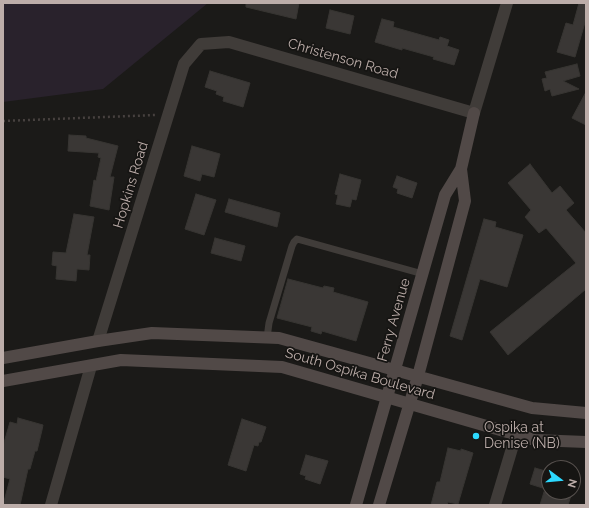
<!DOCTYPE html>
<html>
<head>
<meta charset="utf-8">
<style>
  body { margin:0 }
  #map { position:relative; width:589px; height:508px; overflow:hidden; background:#1b1a18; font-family:Raleway,sans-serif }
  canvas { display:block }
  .frame { position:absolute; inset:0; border:4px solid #bcada9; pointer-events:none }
  .north { position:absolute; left:541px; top:460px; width:40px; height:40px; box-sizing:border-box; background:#161513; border:1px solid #58524f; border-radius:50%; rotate:106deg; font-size:11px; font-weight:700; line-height:16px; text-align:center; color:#bcada9 }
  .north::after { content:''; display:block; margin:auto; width:14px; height:18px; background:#2cd9ff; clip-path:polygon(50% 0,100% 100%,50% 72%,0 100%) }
</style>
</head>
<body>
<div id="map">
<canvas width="589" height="508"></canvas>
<div class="frame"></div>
<div class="north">N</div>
</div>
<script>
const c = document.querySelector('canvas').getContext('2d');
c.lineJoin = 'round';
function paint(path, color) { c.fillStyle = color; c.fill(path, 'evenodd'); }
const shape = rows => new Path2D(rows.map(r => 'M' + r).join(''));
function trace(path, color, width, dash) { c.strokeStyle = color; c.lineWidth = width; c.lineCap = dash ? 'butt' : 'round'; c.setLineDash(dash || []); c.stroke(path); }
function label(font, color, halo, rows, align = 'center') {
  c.font = font + ' Raleway,sans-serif'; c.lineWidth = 3.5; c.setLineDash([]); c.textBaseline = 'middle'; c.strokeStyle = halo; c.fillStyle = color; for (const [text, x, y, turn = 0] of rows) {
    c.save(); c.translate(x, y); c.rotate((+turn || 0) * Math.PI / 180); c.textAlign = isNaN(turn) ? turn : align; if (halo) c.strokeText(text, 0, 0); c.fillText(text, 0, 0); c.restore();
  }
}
paint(shape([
  [3,3,208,3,103,89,3,102]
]), '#29222c');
const building = shape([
  [246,3,299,3,296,19,246,7,246,3],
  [579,3,586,3,586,19,575,57,557,52,566,23,573,25,579,3],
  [330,10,354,16,350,34,326,28,330,10],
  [382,19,394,22,393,27,439,40,440,37,449,40,447,46,459,50,454,65,433,59,434,57,402,48,402,50,375,42,382,19],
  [577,64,580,76,563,81,579,89,552,96,550,89,545,91,542,79,547,78,545,72,577,64],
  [210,71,250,83,243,107,223,101,224,97,216,94,217,91,205,87,210,71],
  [586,92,586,125,572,118,586,92],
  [69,135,86,136,86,138,118,146,110,177,114,177,109,210,90,206,94,180,96,181,101,158,98,157,99,153,68,151,69,135],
  [192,146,220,154,214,177,202,174,200,181,184,176,192,146],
  [530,164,552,193,560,186,574,203,566,210,586,233,586,289,508,355,490,332,576,263,546,228,539,233,525,217,531,210,508,183,530,164],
  [340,174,361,180,356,200,352,199,350,207,336,204,338,195,335,194,340,174],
  [397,176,417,183,412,198,397,193,398,189,393,187,397,176],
  [196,194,216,200,204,235,185,229,196,194],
  [229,199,280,213,277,227,225,212,229,199],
  [74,214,94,217,87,255,90,255,89,270,77,269,76,281,56,279,57,266,52,265,53,252,66,253,74,214],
  [484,219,496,222,495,227,523,235,507,287,480,279,462,340,450,336,484,219],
  [215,238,245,246,241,261,211,253,215,238],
  [288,279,323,288,324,286,334,288,333,292,368,302,356,341,322,331,321,334,311,331,312,327,277,318,288,279],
  [18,418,43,425,42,430,37,451,35,451,30,469,28,469,20,505,3,505,10,479,3,477,3,446,10,422,17,424,18,418],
  [242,419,266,427,261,442,259,442,258,446,254,445,246,471,228,465,242,419],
  [448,448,461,451,461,449,473,453,458,504,448,502,447,505,431,505,437,482,440,482,448,448],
  [306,455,328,461,320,484,305,479,306,476,300,474,306,455],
  [535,468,549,472,549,490,530,484,535,468],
  [544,492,572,492,568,505,540,505,544,492]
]);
paint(building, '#3a3735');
trace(building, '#373532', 1);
trace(shape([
  [3,121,156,115]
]), '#47413f', 2.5, [2, 3]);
trace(shape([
  [267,338,269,323,292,246,294,242,297,239,423,274]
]), '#403c39', 7);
trace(shape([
  [98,341,184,64,201,44,229,42,474,113,507,3],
  [51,505,91,366],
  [495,505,516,435]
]), '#403c39', 12);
trace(shape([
  [3,358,98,341,152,333,279,338,532,408,586,413],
  [3,381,121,360,282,367,535,440,586,442],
  [356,505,445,195,461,169,474,113],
  [379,505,418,376,465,201,461,169]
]), '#514947', 12);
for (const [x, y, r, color] of [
  [476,436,4,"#2cd9ff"]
]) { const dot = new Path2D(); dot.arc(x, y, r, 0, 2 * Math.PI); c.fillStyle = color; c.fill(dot); trace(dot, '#161513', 1.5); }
label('14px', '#bcada9', '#161513', [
  ["Christenson Road",343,59,16],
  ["Hopkins Road",131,185,-73],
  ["Ferry Avenue",394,320,-74],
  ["South Ospika Boulevard",360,374,16]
]);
label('14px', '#bcada9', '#161513', [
  ["Ospika at",484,428],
  ["Denise (NB)",484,444]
], 'left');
</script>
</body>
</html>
